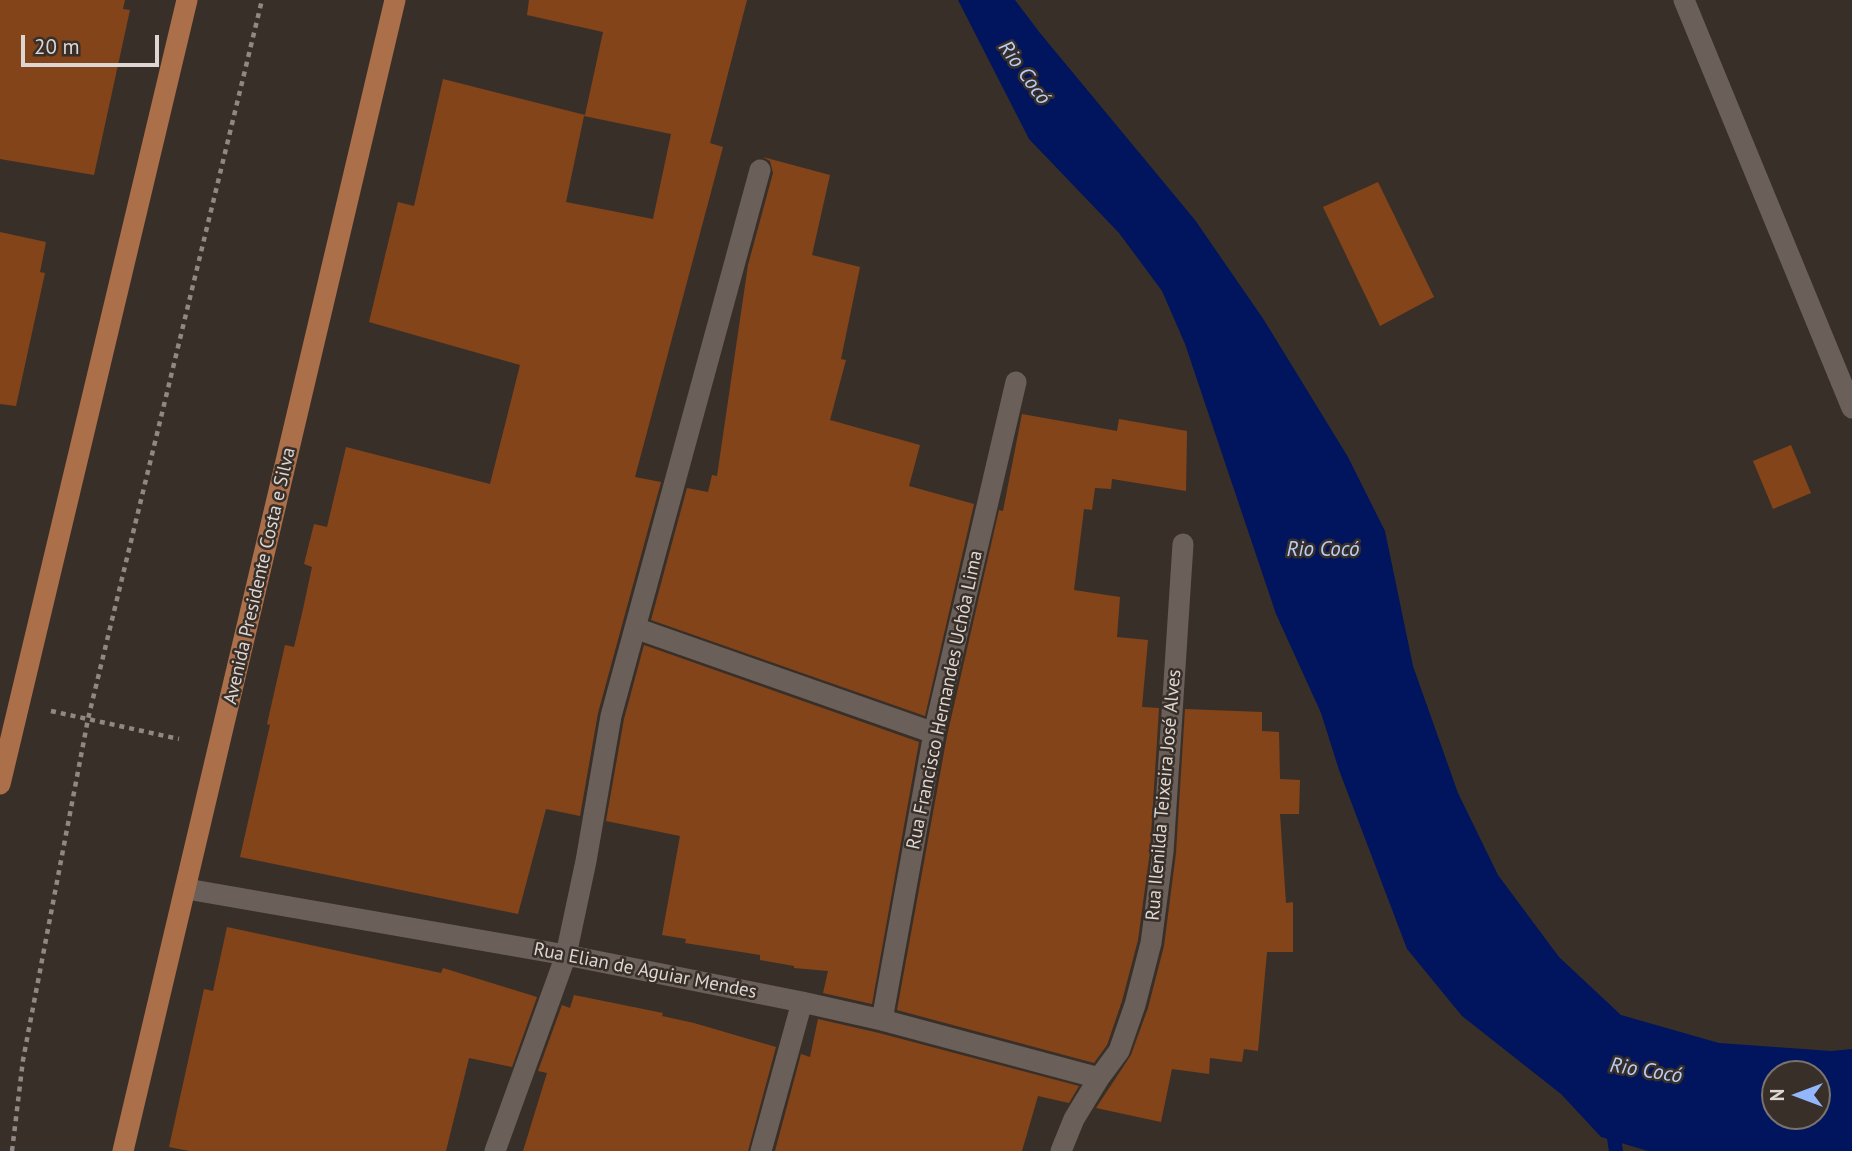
<!DOCTYPE html>
<html>
<head>
<meta charset="utf-8">
<style>
  body { margin:0 }
  #map { position:relative; width:1852px; height:1151px; overflow:hidden; background:#392f29; font-family:"PT Sans",sans-serif }
  canvas { display:block }
  .north { position:absolute; left:1761px; top:1060px; width:70px; height:70px; box-sizing:border-box; background:#392f29; border:2px solid #7b726d; border-radius:50%; rotate:270deg; font-size:19px; font-weight:700; line-height:28px; text-align:center; color:#ddd6d2 }
  .north::after { content:''; display:block; margin:auto; width:24px; height:32px; background:#93b7fd; clip-path:polygon(50% 0,100% 100%,50% 72%,0 100%) }
  .scale { position:absolute; left:21px; top:35px; width:138px; height:32px; box-sizing:border-box; border:4px solid #ddd6d2; border-top:0; padding-left:9px; font-size:21px; line-height:24px; white-space:nowrap; color:#ddd6d2; -webkit-text-stroke:5px #392f29; paint-order:stroke }
</style>
</head>
<body>
<div id="map">
<canvas width="1852" height="1151"></canvas>
<div class="north">N</div>
<div class="scale">20 m</div>
</div>
<script>
const c = document.querySelector('canvas').getContext('2d');
c.lineJoin = 'round';
function paint(path, color) { c.fillStyle = color; c.fill(path, 'evenodd'); }
const shape = rows => new Path2D(rows.map(r => 'M' + r).join(''));
function trace(path, color, width, dash) { c.strokeStyle = color; c.lineWidth = width; c.lineCap = dash ? 'butt' : 'round'; c.setLineDash(dash || []); c.stroke(path); }
function label(font, color, halo, rows, align = 'center') {
  c.font = font + ' "PT Sans",sans-serif'; c.lineWidth = 5; c.setLineDash([]); c.textBaseline = 'middle'; c.strokeStyle = halo; c.fillStyle = color; for (const [text, x, y, turn = 0] of rows) {
    c.save(); c.translate(x, y); c.rotate((+turn || 0) * Math.PI / 180); c.textAlign = isNaN(turn) ? turn : align; if (halo) c.strokeText(text, 0, 0); c.fillText(text, 0, 0); c.restore();
  }
}
paint(shape([
  [958,0,1015,0,1040,33,1195,220,1264,320,1348,457,1385,531,1413,666,1458,793,1498,875,1559,957,1621,1015,1719,1043,1831,1051,1852,1049,1852,1151,1648,1151,1601,1137,1561,1094,1462,1016,1407,949,1339,770,1321,713,1276,614,1185,344,1162,291,1119,233,1029,139],
  [1775,1074,1817,1074,1817,1116,1775,1116]
]), '#00155d');
trace(shape([
  [1612,1125,1616,1151]
]), '#00155d', 14);
paint(shape([
  [0,0,125,0,123,9,130,10,94,175,0,159],
  [529,0,747,0,710,143,723,147,635,477,661,482,598,713,580,816,546,809,518,914,240,857,270,725,267,724,285,645,294,647,303,609,312,567,304,564,314,524,327,527,346,447,490,484,520,365,369,322,398,202,414,206,443,79,585,115,603,32,527,15],
  [584,116,671,134,653,219,566,202],
  [763,157,830,175,812,255,860,267,841,359,846,360,830,420,920,445,909,486,974,504,925,716,651,620,687,488,708,492,712,475,717,476,748,265,773,173,770,161],
  [1378,182,1434,297,1380,326,1323,207],
  [0,232,46,242,40,272,45,273,16,406,0,404],
  [1022,414,1117,431,1119,419,1187,431,1186,491,1112,479,1111,489,1095,488,1092,510,1084,509,1074,590,1120,597,1117,637,1148,640,1142,707,1159,708,1150,851,1138,940,1122,1001,1107,1045,1094,1063,897,1010,947,736,999,510,1003,511],
  [1791,445,1811,493,1773,509,1753,461],
  [644,645,919,742,872,1004,823,993,828,971,794,968,794,966,760,960,760,955,685,943,686,939,662,935,680,836,606,821,624,719],
  [1185,709,1262,712,1262,731,1279,732,1280,779,1300,780,1299,814,1280,814,1286,903,1293,902,1293,952,1267,952,1258,1051,1244,1049,1242,1062,1210,1058,1209,1074,1172,1069,1161,1122,1096,1108,1131,1055,1148,1008,1164,946,1176,853],
  [227,927,441,973,443,968,537,997,512,1067,469,1058,446,1151,189,1151,169,1147,204,989,213,991],
  [574,995,663,1013,662,1016,694,1023,776,1047,748,1151,523,1151,547,1073,538,1071,562,1005,570,1008],
  [818,1019,879,1033,1079,1086,1069,1103,1038,1096,1022,1151,775,1151,801,1054,810,1057]
]), '#844419');
trace(shape([
  [51,711,179,739],
  [12,1151,23,1060,88,719,262,0]
]), '#918883', 4.5, [5, 5]);
trace(shape([
  [1684,0,1852,408],
  [635,628,934,733],
  [187,889,566,955,802,1002,882,1020,1099,1078],
  [882,1020,934,733,1016,382],
  [495,1151,566,955,586,861,611,716,760,170],
  [761,1151,802,1002],
  [1061,1151,1074,1119,1099,1078,1119,1051,1135,1005,1151,943,1163,852,1183,544]
]), '#6a5f59', 21);
trace(shape([
  [0,784,187,0],
  [123,1151,395,0]
]), '#ab6f49', 21);
label('19px', '#ddd6d2', '#392f29', [
  ["Avenida Presidente Costa e Silva",260,576,-77],
  ["Rua Francisco Hernandes Uchôa Lima",945,700,-78],
  ["Rua Ilenilda Teixeira José Alves",1164,795,-85],
  ["Rua Elian de Aguiar Mendes",645,971,11]
]);
label('italic 21px', '#b7cef8', '#392f29', [
  ["Rio Cocó",1024,73,54],
  ["Rio Cocó",1323,550],
  ["Rio Cocó",1646,1071,9]
]);
</script>
</body>
</html>
